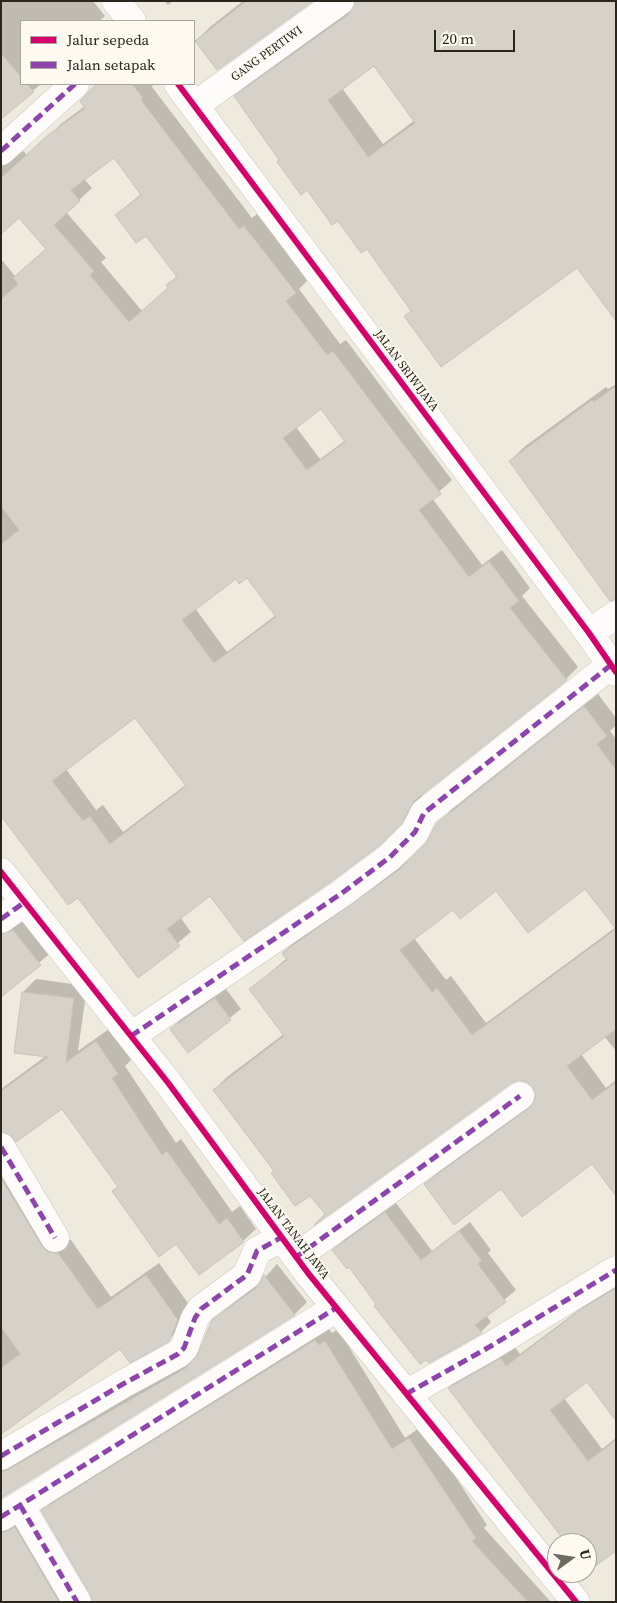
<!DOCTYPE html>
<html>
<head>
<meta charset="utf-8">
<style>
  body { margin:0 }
  #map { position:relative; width:617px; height:1603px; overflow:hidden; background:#efeade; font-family:"Source Serif 4",serif }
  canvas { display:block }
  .frame { position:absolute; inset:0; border:2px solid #2a261e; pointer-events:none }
  .legend { position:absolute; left:20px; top:20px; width:175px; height:65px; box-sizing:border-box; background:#fffaf1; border:1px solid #aaa59d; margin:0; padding:6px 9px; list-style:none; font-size:15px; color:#2a261e }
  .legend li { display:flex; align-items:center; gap:10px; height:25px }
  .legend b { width:25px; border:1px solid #aaa59d }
  .north { position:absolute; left:547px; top:1533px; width:50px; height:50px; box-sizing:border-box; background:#fffaf1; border:1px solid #aaa59d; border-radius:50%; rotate:76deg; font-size:14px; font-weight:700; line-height:20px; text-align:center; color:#2a261e }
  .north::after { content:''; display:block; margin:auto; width:18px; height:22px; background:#6f6b61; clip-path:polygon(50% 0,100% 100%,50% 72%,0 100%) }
  .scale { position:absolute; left:434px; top:30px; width:81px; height:22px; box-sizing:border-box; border:2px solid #2a261e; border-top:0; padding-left:6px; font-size:15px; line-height:18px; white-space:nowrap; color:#2a261e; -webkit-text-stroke:4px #fffaf1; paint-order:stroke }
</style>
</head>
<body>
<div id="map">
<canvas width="617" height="1603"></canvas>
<div class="frame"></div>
<ul class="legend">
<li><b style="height:6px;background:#d6006c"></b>Jalur sepeda</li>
<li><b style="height:6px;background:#8e44ad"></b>Jalan setapak</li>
</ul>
<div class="north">U</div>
<div class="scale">20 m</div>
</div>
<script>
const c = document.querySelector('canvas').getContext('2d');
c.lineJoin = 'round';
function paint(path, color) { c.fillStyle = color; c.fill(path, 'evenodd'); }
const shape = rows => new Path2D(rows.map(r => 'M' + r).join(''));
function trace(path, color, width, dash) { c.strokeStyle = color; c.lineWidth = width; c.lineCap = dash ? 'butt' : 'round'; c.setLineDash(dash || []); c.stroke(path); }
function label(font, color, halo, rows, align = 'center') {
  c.font = font + ' "Source Serif 4",serif'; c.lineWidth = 4; c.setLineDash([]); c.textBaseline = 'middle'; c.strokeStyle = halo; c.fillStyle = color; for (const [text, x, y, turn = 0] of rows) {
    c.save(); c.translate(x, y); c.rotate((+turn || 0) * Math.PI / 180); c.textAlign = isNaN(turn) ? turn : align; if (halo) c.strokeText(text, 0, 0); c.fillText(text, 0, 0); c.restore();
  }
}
paint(shape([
  [1,1,93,1,105,16,99,21,21,21,21,84,41,84,1,117],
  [164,1,173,1,168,5],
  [243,1,299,1,196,41,210,27],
  [363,1,578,266,412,310,367,248,281,160,236,97,249,83],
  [375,64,415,120,383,144,342,88],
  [97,84,153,84,152,87,252,218,257,214,308,280,299,289,340,344,346,340,452,480,432,498,482,565,502,550,530,588,522,596,578,667,566,679,424,792,414,809,379,844,211,895,180,917,191,932,138,976,1,795,1,259,15,276,47,248,19,216,1,232,1,148,17,154,24,151,27,156,61,124,85,106,91,90],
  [114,156,142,193,116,215,146,234,178,275,168,285,169,287,142,311,101,262,106,258,66,212,92,188,84,179],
  [321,407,346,440,320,459,296,427],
  [247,576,276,615,227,652,195,608,236,577],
  [136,717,187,784,123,832,103,805,96,810,66,769],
  [616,384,616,583,510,461,524,447,606,387,608,389],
  [598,694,616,718,616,725,610,731,616,739,616,1051,604,1036,581,1054,606,1088,616,1080,616,1194,592,1163,501,1187,426,1184,439,1171,536,1101,537,1095,534,1087,527,1081,519,1079,510,1082,326,1214,310,1194,275,1170,214,1090,227,1077,284,1034,251,989,287,958,283,953,296,940,414,856,427,843,438,824,451,810],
  [586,887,616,927,486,1023,451,976,446,980,414,938,453,909,497,889],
  [1,915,26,918,53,951,1,995],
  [36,979,87,986,78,1051,109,1029,131,1060,125,1066,176,1143,181,1139,232,1212,240,1206,256,1229,243,1241,176,1243,119,1186,62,1108,9,1132,1,1130,1,1089,46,1056,23,992],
  [226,989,241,1009,188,1051,171,1029,182,1018],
  [1,1144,61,1239,71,1240,111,1297,159,1263,190,1306,183,1325,170,1338,120,1347,1,1432],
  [396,1203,432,1251,470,1222,491,1250,488,1253,516,1290,486,1315,491,1322,481,1332,378,1304,349,1266,334,1250,344,1240],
  [277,1264,307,1302,295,1314,1,1497,1,1457,23,1457,198,1357,214,1321,227,1308,261,1282],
  [616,1284,616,1419,587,1381,564,1398,602,1449,616,1438,616,1549,587,1569,587,1543,567,1543,449,1388,462,1375,514,1346,520,1354,596,1297],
  [328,1328,332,1333,338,1329,405,1438,422,1426,487,1525,484,1528,551,1602,416,1602,92,1594,43,1511,55,1498],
  [1,1514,14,1521,80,1602,1,1602]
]), '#0003');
const building = shape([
  [246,1,313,1,217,70,195,41,246,1],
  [355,1,616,1,616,321,577,268,441,367,404,316,411,311,367,249,361,253,338,221,332,225,307,190,301,195,277,162,279,160,234,96,349,14,355,1],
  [374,66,415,123,368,157,328,100,374,66],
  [1,53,21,77,21,84,27,84,34,92,1,119,1,53],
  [96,84,132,84,143,98,141,100,239,229,244,226,274,264,296,293,286,301,327,355,333,351,441,494,419,510,469,577,489,561,519,601,510,608,567,680,414,801,402,823,380,845,333,880,244,941,210,896,167,929,180,946,138,978,78,898,68,905,1,816,1,544,19,530,1,506,1,299,18,284,13,278,46,249,19,218,1,234,1,178,47,136,85,108,80,101,96,84],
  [114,158,141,195,115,215,136,243,146,236,177,277,166,285,168,288,129,322,90,275,94,271,54,225,80,201,71,190,114,158],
  [321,409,345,442,307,470,283,438,321,409],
  [247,578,276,617,214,663,182,620,236,579,239,584,247,578],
  [135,718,186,786,110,844,90,816,83,821,52,781,135,718],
  [616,386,616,599,610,601,509,461,592,400,594,402,616,386],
  [584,706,607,736,597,744,616,770,616,1029,567,1066,592,1100,616,1082,616,1196,592,1164,522,1217,501,1189,454,1225,424,1184,529,1108,534,1102,536,1095,533,1087,527,1082,519,1080,511,1083,314,1225,325,1214,310,1196,295,1206,271,1173,274,1171,213,1090,284,1036,249,989,287,960,282,953,399,870,426,843,437,823,584,706],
  [585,889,616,929,472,1035,437,988,432,992,400,950,453,910,460,919,496,891,528,933,585,889],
  [13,930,41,965,1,997,1,934,13,930],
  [22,992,74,998,66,1062,96,1041,118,1074,112,1078,162,1155,167,1151,219,1224,227,1218,244,1242,199,1275,176,1244,159,1257,112,1191,118,1187,62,1109,16,1142,9,1134,1,1131,1,1091,48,1057,14,1053,22,992],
  [215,998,231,1020,188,1053,170,1029,215,998],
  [1,1178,42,1246,48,1252,58,1253,98,1309,146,1275,178,1320,169,1341,130,1363,120,1349,1,1434,1,1368,20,1354,1,1327,1,1178],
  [385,1212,421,1260,459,1231,482,1261,478,1264,506,1302,475,1325,482,1333,429,1363,426,1360,420,1364,374,1306,376,1304,349,1267,347,1269,332,1250,385,1212],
  [264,1275,295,1315,1,1498,1,1472,9,1469,186,1368,198,1354,212,1320,256,1288,264,1275],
  [616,1288,616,1421,587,1382,550,1410,588,1461,616,1440,616,1551,587,1572,587,1543,566,1543,448,1388,501,1358,506,1366,581,1309,616,1288],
  [315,1340,319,1345,325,1341,392,1449,409,1438,476,1538,472,1541,528,1602,93,1602,90,1594,41,1510,315,1340],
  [15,1527,59,1602,1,1602,1,1533,15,1527]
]);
paint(building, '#d6d2c9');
trace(building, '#c7c3ba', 1);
const minor = shape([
  [116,1,132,21],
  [178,84,589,633,616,672],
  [194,106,340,1],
  [1,151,75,84],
  [589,633,616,615],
  [1,872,169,1084,308,1273,576,1602],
  [1,919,25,902],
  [131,1036,342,893,390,857,415,832,424,813,611,665],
  [1,1147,55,1238],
  [296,1257,520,1096],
  [406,1394,491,1346,616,1270],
  [1,1456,123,1384,178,1354,184,1348,195,1318,201,1309,247,1275,257,1251,282,1237],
  [20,1505,77,1602],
  [1,1517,336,1308]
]);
trace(minor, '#cbc6bd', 29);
trace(minor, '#fdfcfa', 28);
trace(shape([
  [1,151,75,84],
  [1,919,25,902],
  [131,1036,342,893,390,857,415,832,424,813,611,665],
  [1,1147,55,1238],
  [296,1257,520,1096],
  [406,1394,491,1346,616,1270],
  [1,1456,123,1384,178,1354,184,1348,195,1318,201,1309,247,1275,257,1251,282,1237],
  [20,1505,77,1602],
  [1,1517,336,1308]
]), '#8e44ad', 5, [10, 5]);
trace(shape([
  [178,84,589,633,616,672],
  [1,872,169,1084,308,1273,576,1602]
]), '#d6006c', 6);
label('12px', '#2a261e', '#fffaf1', [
  ["GANG PERTIWI",267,54,-36],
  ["JALAN SRIWIJAYA",406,371,53],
  ["JALAN TANAH JAWA",293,1234,53]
]);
</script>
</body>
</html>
